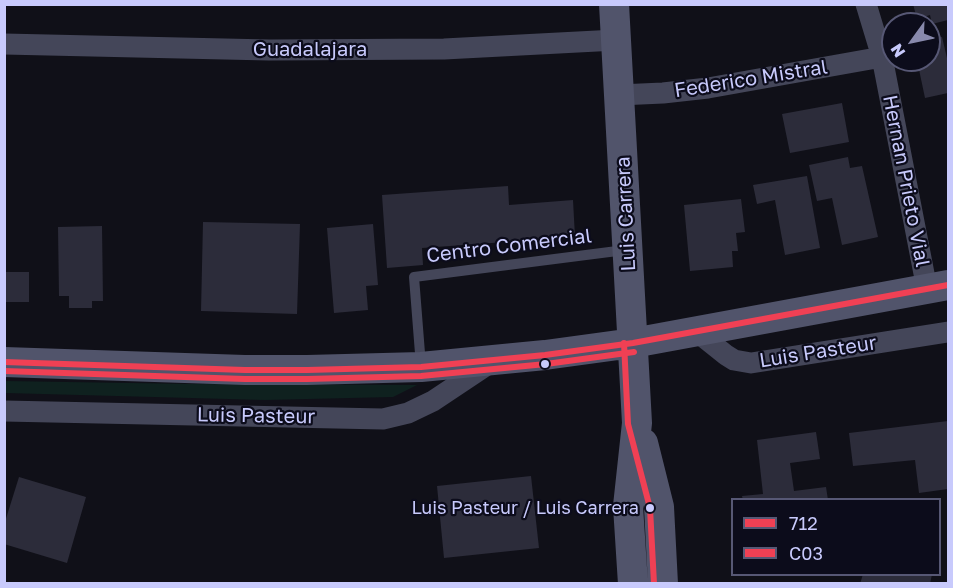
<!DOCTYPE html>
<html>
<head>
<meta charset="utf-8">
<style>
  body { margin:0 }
  #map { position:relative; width:953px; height:588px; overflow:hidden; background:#101018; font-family:"Golos Text",sans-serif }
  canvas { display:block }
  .frame { position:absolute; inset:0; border:6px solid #c8cafc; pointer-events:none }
  .legend { position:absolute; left:731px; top:498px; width:210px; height:78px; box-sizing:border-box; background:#0c0c1b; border:2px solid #575875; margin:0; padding:8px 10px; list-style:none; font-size:18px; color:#c8cafc }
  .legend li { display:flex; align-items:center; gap:12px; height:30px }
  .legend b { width:30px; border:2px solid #575875 }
  .north { position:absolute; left:881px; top:12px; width:60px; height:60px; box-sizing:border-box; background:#0c0c1b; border:2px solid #575875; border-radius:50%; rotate:237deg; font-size:16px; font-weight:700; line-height:24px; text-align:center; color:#c8cafc }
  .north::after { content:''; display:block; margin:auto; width:21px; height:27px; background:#8889ac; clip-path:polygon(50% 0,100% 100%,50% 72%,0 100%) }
</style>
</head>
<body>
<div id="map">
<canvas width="953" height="588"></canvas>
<div class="frame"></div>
<ul class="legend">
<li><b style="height:8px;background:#f04054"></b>712</li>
<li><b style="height:8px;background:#f04054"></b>C03</li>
</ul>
<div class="north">N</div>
</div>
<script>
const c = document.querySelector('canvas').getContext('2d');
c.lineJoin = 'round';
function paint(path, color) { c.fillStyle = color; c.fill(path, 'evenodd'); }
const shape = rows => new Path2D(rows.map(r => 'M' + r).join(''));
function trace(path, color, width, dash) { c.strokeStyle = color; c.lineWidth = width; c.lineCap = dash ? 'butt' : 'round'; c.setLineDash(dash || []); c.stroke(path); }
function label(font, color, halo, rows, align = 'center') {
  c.font = font + ' "Golos Text",sans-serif'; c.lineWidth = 4.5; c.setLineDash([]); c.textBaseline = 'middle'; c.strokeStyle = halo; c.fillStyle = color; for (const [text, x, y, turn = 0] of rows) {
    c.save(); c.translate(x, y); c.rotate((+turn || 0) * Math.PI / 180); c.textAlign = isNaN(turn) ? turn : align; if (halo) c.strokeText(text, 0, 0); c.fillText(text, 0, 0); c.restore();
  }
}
paint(shape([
  [5,381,192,384,417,385,393,397,265,400,5,393]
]), '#0f211f');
paint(shape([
  [913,4,948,4,948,20,932,24,930,15,917,19],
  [942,37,947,58,948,58,948,93,925,98,917,60,929,60,929,40],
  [842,103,849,142,790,153,782,114],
  [848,157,850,168,862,166,878,237,842,245,832,198,817,201,809,165],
  [807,176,820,248,785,255,775,200,757,204,753,185],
  [508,186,509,205,573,200,575,237,422,248,423,265,387,268,382,195],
  [741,199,745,232,736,233,738,251,732,251,733,267,690,271,684,205],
  [203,222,300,224,297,314,201,311],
  [373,224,378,285,366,286,368,310,334,313,327,228],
  [102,226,103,301,92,301,92,308,69,308,69,296,59,296,58,227],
  [4,272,29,272,29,302,4,302],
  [948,421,948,489,919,493,915,460,853,466,849,433],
  [816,432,820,459,790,463,794,491,826,487,828,500,743,500,742,496,763,494,757,440],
  [531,476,539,548,444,558,437,486],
  [19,477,86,497,67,563,4,544,4,525],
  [863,574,932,574,930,584,860,584]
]), '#2c2c3a');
trace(shape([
  [421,366,414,277,625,250]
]), '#444659', 10);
trace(shape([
  [866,4,882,57,927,289],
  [4,44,269,50,444,49,616,40],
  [619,95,663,93,708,88,882,57],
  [696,331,726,355,734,360,751,363,948,332],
  [4,411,383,419,408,413,433,401,490,363]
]), '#444659', 21);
trace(shape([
  [614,4,637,423,628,506,633,584],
  [4,362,245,370,307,370,421,367,545,355,633,343,948,285],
  [643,443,659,507,663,584]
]), '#51546b', 30);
trace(shape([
  [4,362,245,370,307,370,421,367,545,355,633,343,948,285]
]), '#f04054', 6);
trace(shape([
  [624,343,628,424,650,508,654,584],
  [4,371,245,379,307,379,421,376,546,364,634,352]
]), '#f04054', 6);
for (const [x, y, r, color] of [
  [545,364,5,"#c8cafc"],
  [650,508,5,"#c8cafc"]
]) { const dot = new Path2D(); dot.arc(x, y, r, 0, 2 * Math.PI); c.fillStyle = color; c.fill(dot); trace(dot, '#0c0c1b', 2); }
label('18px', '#c8cafc', '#0c0c1b', [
  ["Luis Pasteur / Luis Carrera",639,508]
], 'right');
label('20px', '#c8cafc', '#0c0c1b', [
  ["Guadalajara",310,50],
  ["Federico Mistral",751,79,-9],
  ["Hernan Prieto Vial",906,181,79],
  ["Luis Carrera",626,214,-93],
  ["Centro Comercial",509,246,-7],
  ["Luis Pasteur",818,352,-9],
  ["Luis Pasteur",256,416,1]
]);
</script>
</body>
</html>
